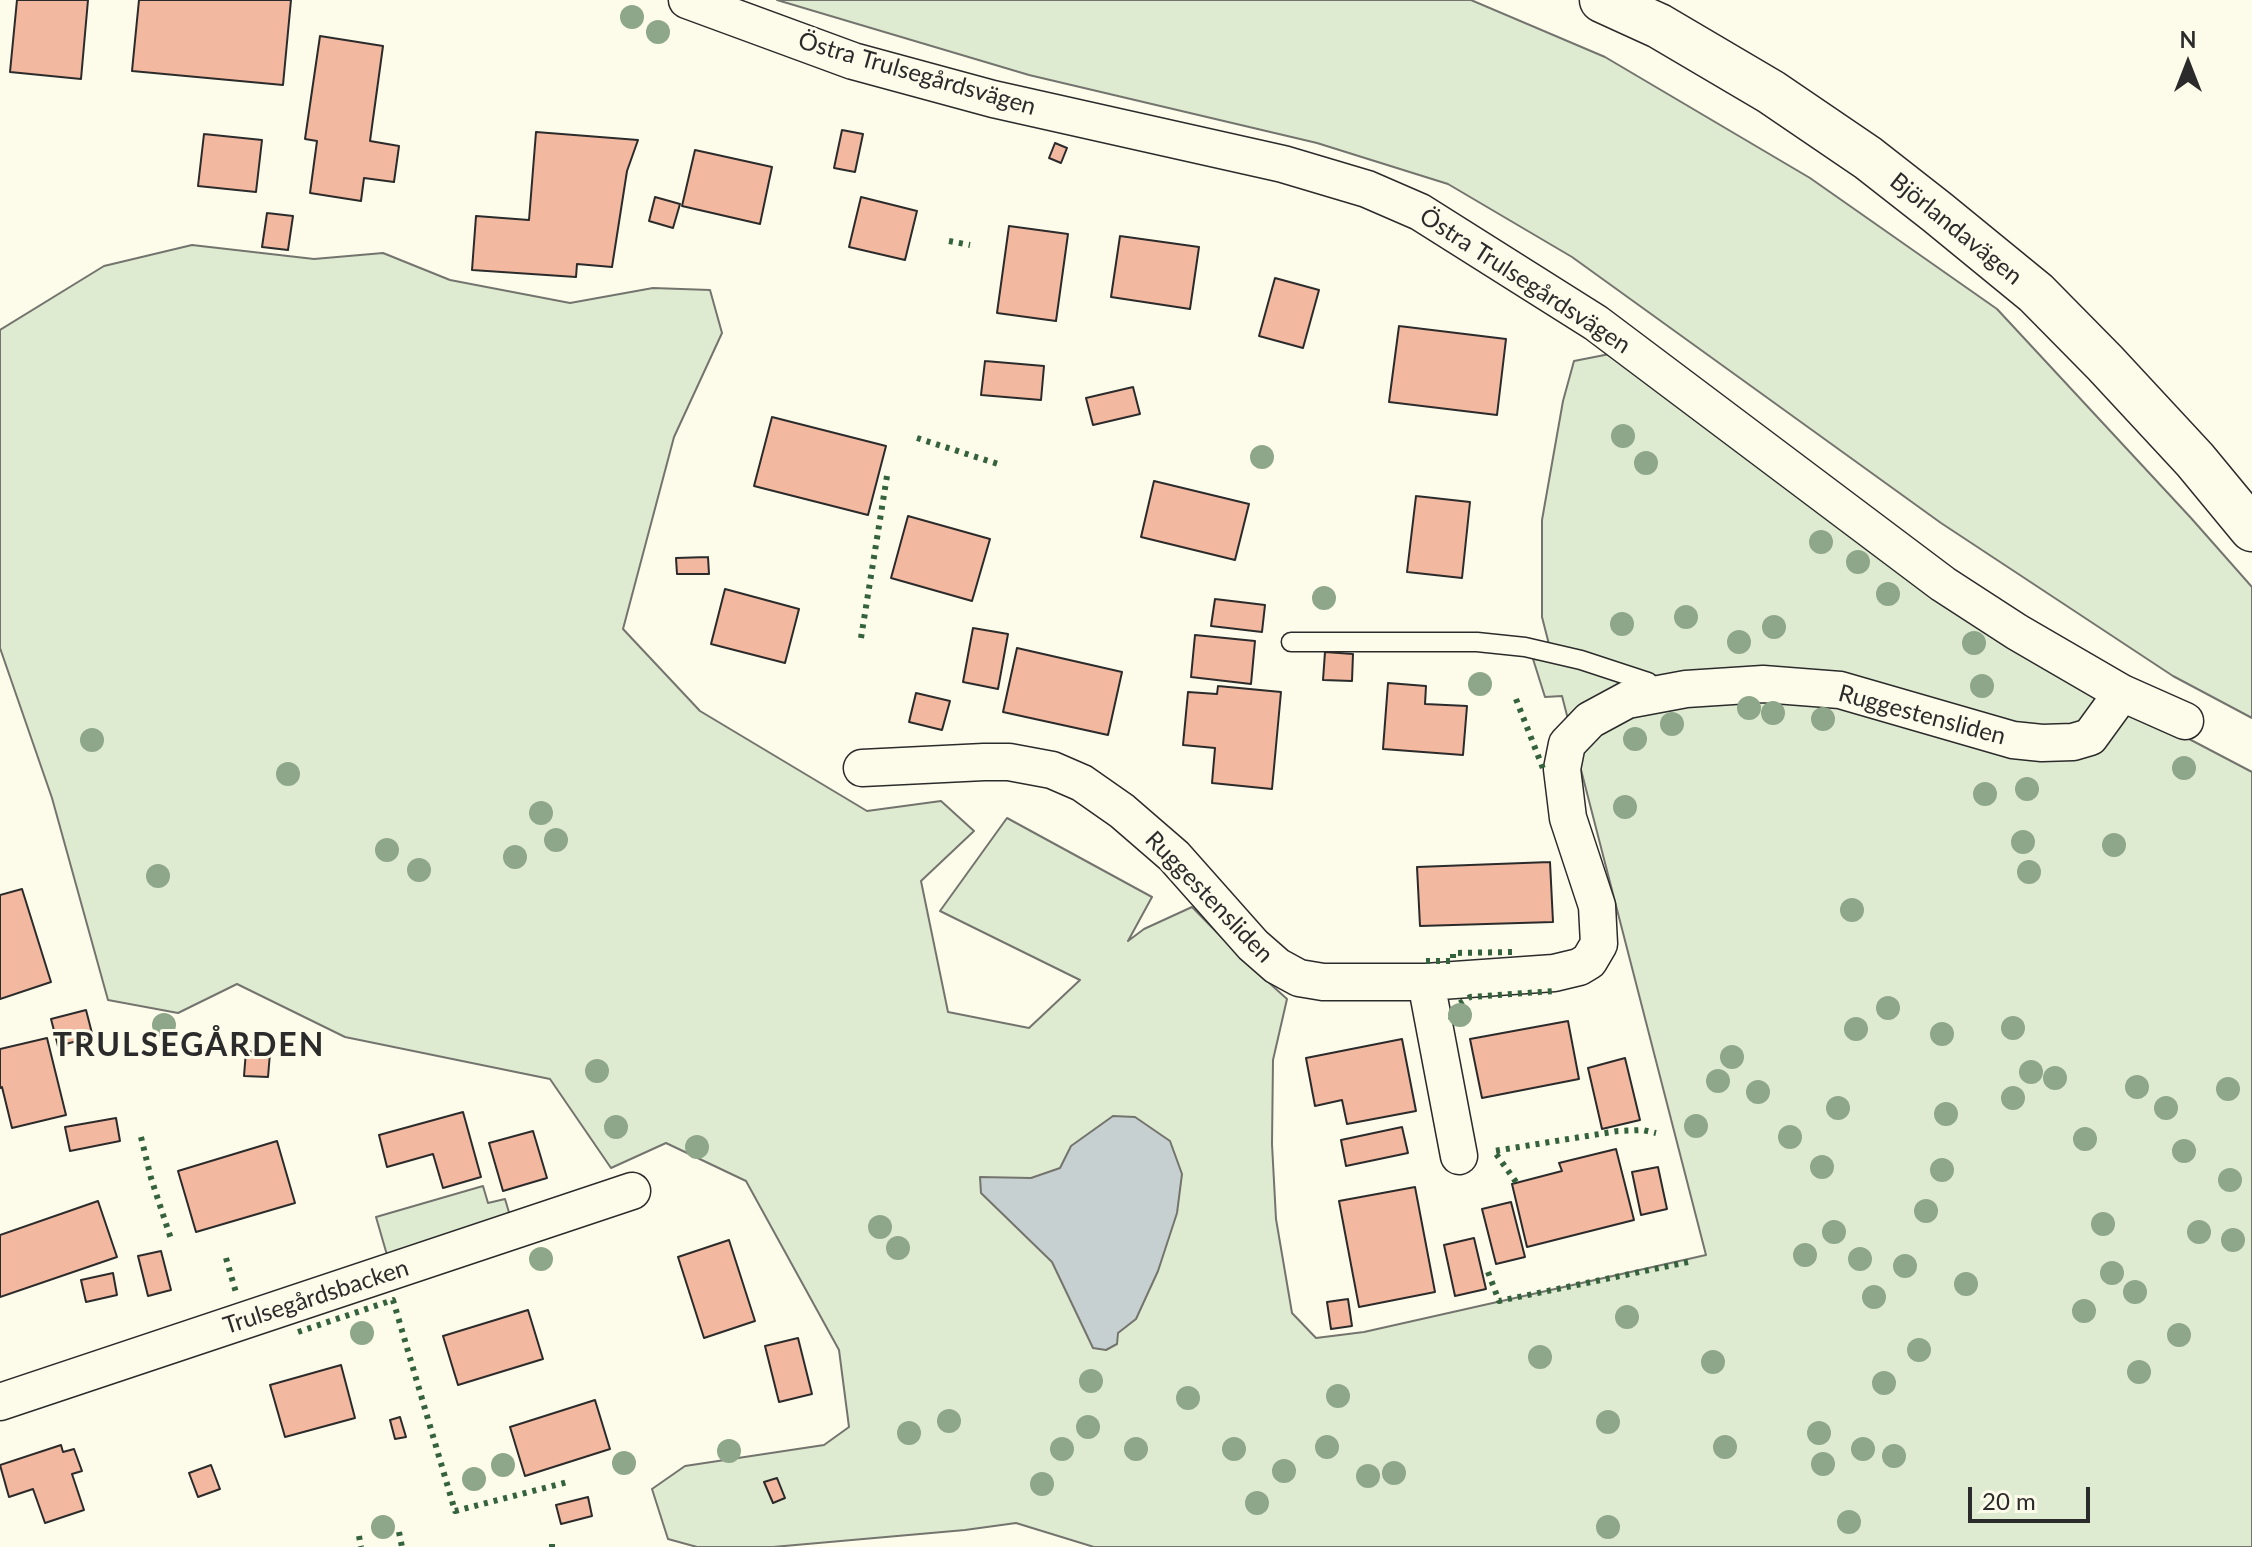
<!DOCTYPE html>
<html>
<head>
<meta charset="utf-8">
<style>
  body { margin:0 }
  #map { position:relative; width:2252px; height:1547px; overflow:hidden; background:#fdfbea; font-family:Lato,sans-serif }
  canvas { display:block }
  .north { position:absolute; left:2148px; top:24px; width:80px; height:80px; -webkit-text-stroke:6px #fdfbea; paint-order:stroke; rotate:0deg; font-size:22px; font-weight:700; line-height:32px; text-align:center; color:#2b2b2b }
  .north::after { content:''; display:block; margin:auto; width:28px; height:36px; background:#2b2b2b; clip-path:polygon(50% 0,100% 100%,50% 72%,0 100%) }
  .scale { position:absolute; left:1968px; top:1487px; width:122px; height:36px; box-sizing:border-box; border:4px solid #2b2b2b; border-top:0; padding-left:10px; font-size:24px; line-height:28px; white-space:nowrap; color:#2b2b2b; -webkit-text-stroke:6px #fdfbea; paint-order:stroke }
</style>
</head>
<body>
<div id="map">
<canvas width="2252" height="1547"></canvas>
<div class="north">N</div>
<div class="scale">20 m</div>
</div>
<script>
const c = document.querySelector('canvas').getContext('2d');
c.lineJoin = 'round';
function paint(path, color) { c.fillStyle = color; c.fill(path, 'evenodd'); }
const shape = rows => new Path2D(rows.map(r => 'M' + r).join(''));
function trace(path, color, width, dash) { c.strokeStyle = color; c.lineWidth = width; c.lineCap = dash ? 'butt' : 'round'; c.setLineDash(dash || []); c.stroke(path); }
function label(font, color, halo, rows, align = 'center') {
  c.font = font + ' Lato,sans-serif'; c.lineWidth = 6; c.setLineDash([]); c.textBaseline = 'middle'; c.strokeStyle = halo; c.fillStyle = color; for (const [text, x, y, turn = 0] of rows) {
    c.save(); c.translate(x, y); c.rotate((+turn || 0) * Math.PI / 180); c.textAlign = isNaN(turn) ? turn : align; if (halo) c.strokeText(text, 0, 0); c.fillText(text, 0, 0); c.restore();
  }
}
const green = shape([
  [777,0,1471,0,1605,57,1810,178,1997,309,2191,518,2252,587,2252,718,2173,676,1941,523,1572,257,1448,184,1317,143,1029,75,777,0],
  [192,245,314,259,383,253,450,280,570,303,653,288,710,290,722,333,674,437,623,629,700,711,867,811,941,801,974,831,921,881,948,1012,1029,1028,1080,980,940,911,1007,818,1152,897,1128,941,1144,929,1192,907,1246,962,1287,999,1273,1060,1272,1144,1276,1219,1292,1313,1316,1338,1364,1332,1706,1255,1562,696,1545,697,1533,659,1553,660,1542,617,1542,520,1563,401,1574,361,1620,352,1989,634,2252,772,2252,1547,1094,1547,1016,1523,965,1530,773,1547,697,1547,668,1539,652,1489,685,1466,824,1445,849,1427,839,1350,746,1181,666,1143,611,1168,550,1079,345,1037,237,984,178,1013,108,1000,52,798,0,648,0,330,104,266,192,245],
  [483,1186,488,1203,505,1199,511,1219,387,1255,376,1217,483,1186]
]);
paint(green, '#deebd1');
trace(green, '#74746e', 2);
const water = shape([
  [1113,1116,1135,1117,1170,1141,1182,1174,1177,1213,1158,1271,1136,1319,1118,1333,1117,1344,1106,1350,1093,1348,1052,1262,981,1193,980,1177,1031,1178,1060,1168,1071,1146,1113,1116]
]);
paint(water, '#c7d0d0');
trace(water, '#74746e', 2);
const building = shape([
  [17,0,88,0,81,79,10,72,17,0],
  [139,0,291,0,283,85,132,71,139,0],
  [320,36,383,46,370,141,399,146,394,182,364,178,361,201,310,193,317,141,305,139,320,36],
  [842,130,863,134,855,172,834,168,842,130],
  [536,132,638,140,627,171,612,267,577,264,576,277,472,270,476,216,529,220,536,132],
  [204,134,262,140,256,192,198,186,204,134],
  [1055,143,1067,148,1061,163,1049,158,1055,143],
  [695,150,772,167,760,224,682,206,695,150],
  [655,197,680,204,673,228,649,221,655,197],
  [861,197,917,211,905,260,849,247,861,197],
  [267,213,293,216,288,250,262,247,267,213],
  [1009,226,1068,234,1056,321,997,313,1009,226],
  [1120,236,1199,247,1190,309,1111,297,1120,236],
  [1275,278,1319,290,1303,348,1259,336,1275,278],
  [1399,326,1506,339,1497,415,1389,402,1399,326],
  [985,361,1044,366,1041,400,981,395,985,361],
  [1133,387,1140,414,1093,425,1086,398,1133,387],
  [772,417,886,446,868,515,754,486,772,417],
  [1154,481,1249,504,1235,560,1141,537,1154,481],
  [1416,496,1470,502,1462,578,1407,572,1416,496],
  [908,516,990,539,972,601,891,578,908,516],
  [708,557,709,574,677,574,676,558,708,557],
  [725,589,799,609,785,663,711,644,725,589],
  [1215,599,1265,605,1262,632,1211,626,1215,599],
  [973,628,1008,634,998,689,963,682,973,628],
  [1195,635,1255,641,1251,684,1191,677,1195,635],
  [1017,648,1122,672,1108,735,1003,712,1017,648],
  [1325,652,1353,654,1352,681,1323,680,1325,652],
  [1388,683,1426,686,1425,704,1467,706,1463,755,1383,749,1388,683],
  [1218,686,1281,692,1272,789,1212,783,1215,748,1183,745,1188,692,1217,694,1218,686],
  [916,693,950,701,942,730,909,722,916,693],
  [1550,862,1553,922,1420,926,1417,867,1550,862],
  [22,889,51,982,0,999,0,895,22,889],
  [86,1010,93,1037,58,1046,51,1019,86,1010],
  [1568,1021,1579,1079,1482,1098,1470,1039,1568,1021],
  [47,1038,66,1115,12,1128,2,1087,0,1088,0,1049,47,1038],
  [1402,1039,1416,1111,1347,1124,1342,1100,1315,1106,1306,1058,1402,1039],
  [246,1051,270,1053,268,1077,244,1076,246,1051],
  [1625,1058,1640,1120,1602,1129,1588,1068,1625,1058],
  [463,1112,481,1177,443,1188,433,1154,387,1167,379,1135,463,1112],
  [116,1118,120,1141,70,1151,65,1127,116,1118],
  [1402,1127,1408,1153,1346,1166,1341,1140,1402,1127],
  [533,1131,547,1178,503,1191,489,1143,533,1131],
  [277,1141,295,1203,196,1232,178,1171,277,1141],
  [1616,1149,1634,1220,1527,1247,1512,1184,1562,1171,1559,1163,1616,1149],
  [1658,1167,1667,1209,1641,1215,1632,1172,1658,1167],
  [1415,1187,1435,1292,1359,1307,1339,1201,1415,1187],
  [98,1201,117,1257,0,1297,0,1235,98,1201],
  [1511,1202,1525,1257,1496,1264,1482,1209,1511,1202],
  [1474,1238,1486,1289,1455,1296,1444,1245,1474,1238],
  [729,1240,755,1321,704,1338,678,1257,729,1240],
  [161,1251,171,1290,148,1296,138,1256,161,1251],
  [113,1273,117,1295,86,1302,81,1280,113,1273],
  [1348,1299,1352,1326,1331,1329,1327,1302,1348,1299],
  [528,1310,543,1359,458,1385,443,1336,528,1310],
  [798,1338,812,1394,779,1402,765,1346,798,1338],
  [341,1365,355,1418,285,1437,270,1385,341,1365],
  [595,1400,610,1449,525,1476,510,1427,595,1400],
  [400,1417,406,1437,395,1439,390,1420,400,1417],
  [61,1445,63,1452,74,1449,82,1471,72,1474,84,1510,45,1523,33,1489,9,1497,0,1465,61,1445],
  [211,1465,220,1489,198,1497,189,1473,211,1465],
  [777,1478,785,1498,773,1503,764,1482,777,1478],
  [588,1497,592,1516,561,1524,556,1505,588,1497]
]);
paint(building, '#f2b8a0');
trace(building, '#2b2b2b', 2);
const service = shape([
  [1291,642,1477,642,1525,647,1581,660,1648,682,1651,695]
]);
const minor = shape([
  [687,0,853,61,993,99,1283,164,1367,189,1420,212,1596,323,1943,584,2017,632,2122,693,2185,721],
  [862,768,984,762,1009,762,1052,770,1082,783,1122,811,1174,856,1253,945,1277,966,1299,978,1323,982,1426,982,1554,973,1579,967,1589,961,1599,944,1597,906,1568,818,1562,769,1567,744,1590,720,1627,700,1686,689,1763,684,1840,690,2013,740,2042,743,2073,742,2090,737,2122,693],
  [1426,982,1459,1156],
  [0,1402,632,1191]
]);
const tertiary = shape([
  [1602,0,1659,26,1771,92,1868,158,1937,212,2036,293,2105,363,2195,460,2252,529]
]);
trace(service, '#2b2b2b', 21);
trace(minor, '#2b2b2b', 39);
trace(tertiary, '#2b2b2b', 47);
trace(service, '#fdfbea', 18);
trace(minor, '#fdfbea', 36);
trace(tertiary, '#fdfbea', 44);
trace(shape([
  [949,241,970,245],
  [917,438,998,464],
  [861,638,887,476],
  [1516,699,1544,771],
  [1426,961,1453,961,1453,953,1512,952],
  [1451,1020,1455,1006,1470,997,1554,991],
  [141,1137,151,1178,172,1242],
  [1516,1182,1494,1151,1618,1131,1643,1130,1656,1133],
  [226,1258,237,1296],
  [1488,1272,1499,1301,1693,1261],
  [298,1332,393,1300,455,1511,568,1482],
  [399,1532,402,1547],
  [359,1536,361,1547],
  [552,1544,552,1547]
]), '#34623c', 6, [4, 6]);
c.fillStyle = '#8ea78a';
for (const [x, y] of [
  [632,17],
  [658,32],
  [1623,436],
  [1262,457],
  [1646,463],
  [1821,542],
  [1858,562],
  [1888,594],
  [1324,598],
  [1686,617],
  [1622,624],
  [1774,627],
  [1739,642],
  [1974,643],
  [1480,684],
  [1982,686],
  [1749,708],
  [1773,713],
  [1823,719],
  [1672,724],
  [1635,739],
  [92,740],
  [2184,768],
  [288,774],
  [2027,789],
  [1985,794],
  [1625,807],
  [541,813],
  [556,840],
  [2023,842],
  [2114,845],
  [387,850],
  [515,857],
  [419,870],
  [2029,872],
  [158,876],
  [1852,910],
  [1888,1008],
  [1460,1015],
  [164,1025],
  [2013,1028],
  [1856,1029],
  [1942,1034],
  [1732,1057],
  [597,1071],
  [2031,1072],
  [2055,1078],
  [1718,1081],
  [2137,1087],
  [2228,1089],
  [1758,1092],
  [2013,1098],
  [1838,1108],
  [2166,1108],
  [1946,1114],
  [1696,1126],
  [616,1127],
  [1790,1137],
  [2085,1139],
  [697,1147],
  [2184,1151],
  [1822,1167],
  [1942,1170],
  [2230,1180],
  [1926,1211],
  [2103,1224],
  [880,1227],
  [1834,1232],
  [2199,1232],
  [2233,1240],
  [898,1248],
  [1805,1255],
  [541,1259],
  [1860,1259],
  [1905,1266],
  [2112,1273],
  [1966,1284],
  [2135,1292],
  [1874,1297],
  [2084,1311],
  [1627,1317],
  [362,1333],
  [2179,1335],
  [1919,1350],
  [1540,1357],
  [1713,1362],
  [2139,1372],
  [1091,1381],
  [1884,1383],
  [1338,1396],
  [1188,1398],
  [949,1421],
  [1608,1422],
  [1088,1427],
  [909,1433],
  [1819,1433],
  [1327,1447],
  [1725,1447],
  [1062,1449],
  [1136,1449],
  [1234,1449],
  [1863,1449],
  [729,1451],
  [1894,1456],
  [624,1463],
  [1823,1464],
  [503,1465],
  [1284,1471],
  [1394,1473],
  [1368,1476],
  [474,1479],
  [1042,1484],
  [1257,1503],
  [1849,1522],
  [383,1527],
  [1608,1527]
]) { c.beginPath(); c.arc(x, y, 12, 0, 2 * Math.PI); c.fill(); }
label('24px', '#2b2b2b', '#fdfbea', [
  ["Östra Trulsegårdsvägen",917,74,16],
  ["Björlandavägen",1956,229,39],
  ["Östra Trulsegårdsvägen",1525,281,33],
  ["Ruggestensliden",1922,715,15],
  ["Ruggestensliden",1209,897,46],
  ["Trulsegårdsbacken",316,1297,-18]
]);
c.letterSpacing = '2px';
label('bold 32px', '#2b2b2b', '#fdfbea', [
  ["TRULSEGÅRDEN",189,1046]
]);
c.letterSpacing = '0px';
</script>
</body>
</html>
